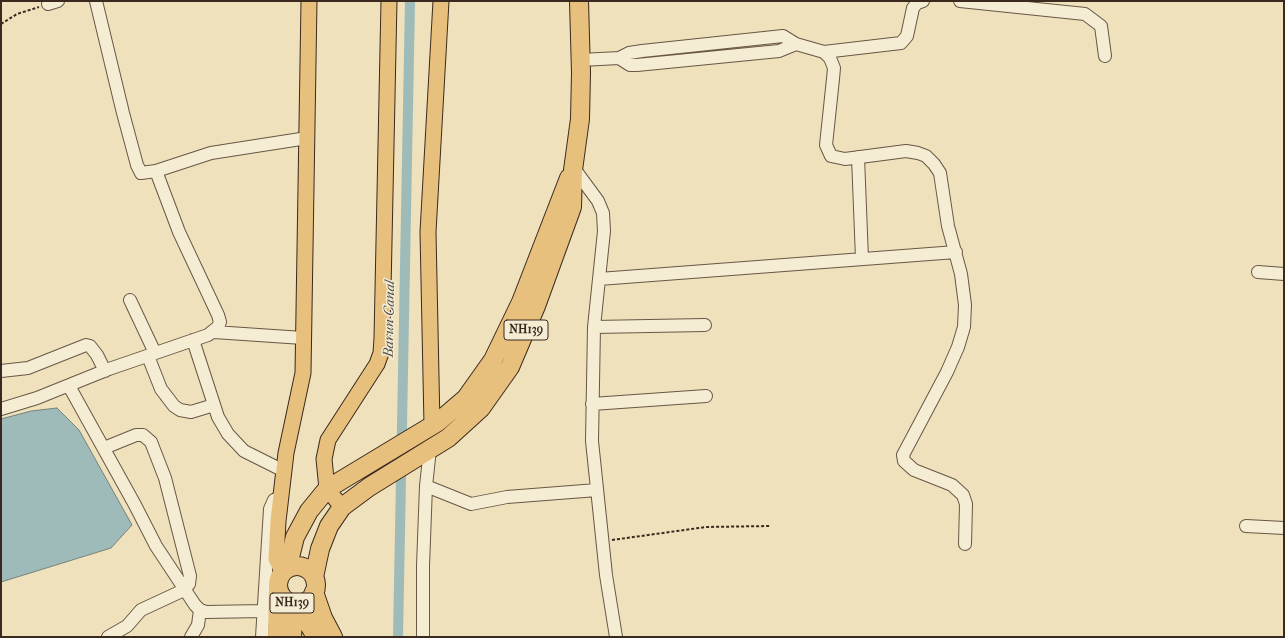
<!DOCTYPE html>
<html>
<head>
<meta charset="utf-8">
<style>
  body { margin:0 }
  #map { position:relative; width:1285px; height:638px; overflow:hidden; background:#eee1bb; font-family:"IM FELL French Canon",serif }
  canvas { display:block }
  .frame { position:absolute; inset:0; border:2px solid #3b291f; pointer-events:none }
</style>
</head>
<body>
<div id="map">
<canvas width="1285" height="638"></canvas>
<div class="frame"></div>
</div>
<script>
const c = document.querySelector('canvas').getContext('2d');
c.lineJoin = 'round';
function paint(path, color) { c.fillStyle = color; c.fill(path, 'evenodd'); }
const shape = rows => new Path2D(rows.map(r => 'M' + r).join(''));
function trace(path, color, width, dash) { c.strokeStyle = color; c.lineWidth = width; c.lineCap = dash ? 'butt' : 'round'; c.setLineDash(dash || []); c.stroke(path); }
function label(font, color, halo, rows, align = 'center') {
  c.font = font + ' "IM FELL French Canon",serif'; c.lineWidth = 3; c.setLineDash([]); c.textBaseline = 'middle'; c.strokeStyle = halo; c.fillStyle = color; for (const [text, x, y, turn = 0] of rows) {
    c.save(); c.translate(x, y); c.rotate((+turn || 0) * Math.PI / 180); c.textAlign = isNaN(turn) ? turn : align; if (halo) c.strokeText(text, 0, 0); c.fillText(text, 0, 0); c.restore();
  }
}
const water = shape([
  [57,408,79,430,132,525,111,548,1,582,1,419,31,411,57,408]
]);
paint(water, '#9ebbba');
trace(water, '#76817c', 1);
trace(shape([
  [398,637,410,1]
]), '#9ebbba', 10);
const minor = shape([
  [96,1,123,113,137,165,141,173,156,171,211,153,307,138],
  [960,1,1085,14,1101,26,1105,56],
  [48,4,58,1],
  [824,52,901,43,907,36,913,8,917,3,923,1],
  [619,58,630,65,637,65,779,51,796,44],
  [581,60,619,58,629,53,642,51,783,36,796,44,824,52,830,58,834,68,833,79,826,145,831,156,845,159,906,151,918,153,926,156,934,164,940,173,948,226,961,274,965,305,964,327,958,347,947,372,903,455,904,461,914,470,952,485,963,495,966,504,965,544],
  [858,157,862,259],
  [573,167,598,201,603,213,604,231,594,327,592,441,606,575,616,637],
  [1258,272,1284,274],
  [599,279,956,252],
  [130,300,155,353],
  [594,327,705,325],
  [214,332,303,338],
  [193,340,218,417,228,434,244,451,284,471],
  [148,356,161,389,174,406,180,410,191,412,214,405],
  [1,371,28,368,86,345,90,346,97,355,105,371],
  [69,386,135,505,156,546,195,605,200,610,206,612,263,611],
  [592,404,706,396],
  [1,409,37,398,109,369,208,335,218,327,220,322,218,315,179,232,156,171],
  [104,448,136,435,143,435,151,442,165,478,190,576,189,584,184,590,141,610,127,626,108,637],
  [426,486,471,504,507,497,597,490],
  [1246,526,1284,528],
  [191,637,198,625,200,610],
  [262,637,270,509,274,500,281,497],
  [423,637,423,566,426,486,430,449]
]);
const major = shape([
  [432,425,428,232,441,1],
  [342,507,327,489,324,459,328,440,377,364,381,353,382,338,389,1],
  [283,573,276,559,278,521,286,453,303,373,309,1]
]);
const highway = shape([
  '278 585a19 19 0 1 1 38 0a19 19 0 1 1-38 0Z',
  [287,569,295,537,309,511,327,489,438,422,466,398,493,360,521,302,569,178],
  [314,577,320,549,329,526,342,507,369,487,448,438,481,408,510,367,536,306,572,207,573,170,580,119,581,73,579,1],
  [314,592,323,618,333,637],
  [297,604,316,637],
  [277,637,278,588],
  [292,637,294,604]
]);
trace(minor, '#685746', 14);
trace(major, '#3b291f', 17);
trace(highway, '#3b291f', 20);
trace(shape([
  [1,24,17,14,39,7],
  [612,540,706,527,770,526]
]), '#3b291f', 2, [3, 2]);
trace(minor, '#f4ecd3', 12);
trace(major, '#e7c07e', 15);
trace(highway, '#e7c07e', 18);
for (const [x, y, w] of [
  [526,330,44],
  [292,603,44]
]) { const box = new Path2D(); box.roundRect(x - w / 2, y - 10, w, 20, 3); c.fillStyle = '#f4ecd3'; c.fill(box); trace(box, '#3b291f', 1); }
label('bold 12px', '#3b291f', null, [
  ["NH139",526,330],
  ["NH139",292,603]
]);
label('italic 14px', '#544e46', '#f4ecd3', [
  ["Barun Canal",390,319,-89]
]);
</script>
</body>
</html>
